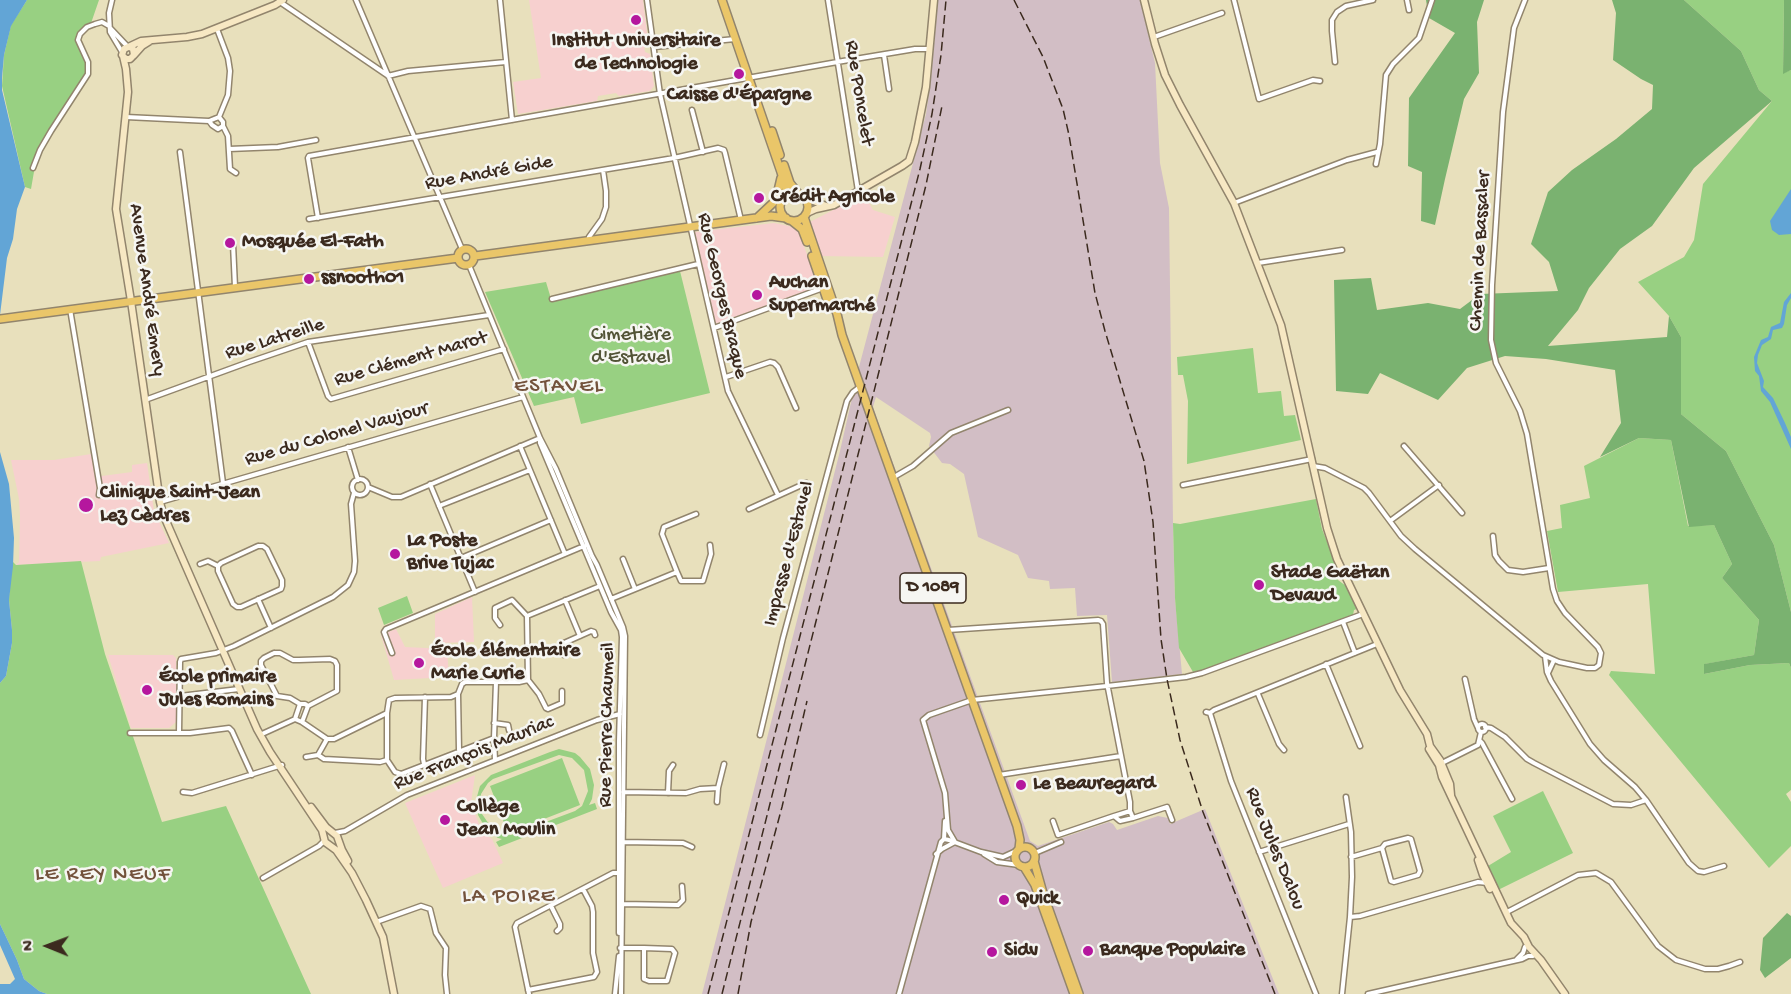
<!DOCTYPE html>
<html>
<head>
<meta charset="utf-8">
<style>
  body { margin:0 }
  #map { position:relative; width:1791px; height:994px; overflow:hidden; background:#e8e0bc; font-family:"Gochi Hand",sans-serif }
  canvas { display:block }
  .north { position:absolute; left:18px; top:916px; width:60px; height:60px; -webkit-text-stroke:4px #f6f6f2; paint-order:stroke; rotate:271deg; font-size:16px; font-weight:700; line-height:24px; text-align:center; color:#3b2a1e }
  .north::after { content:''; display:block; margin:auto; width:21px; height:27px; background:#3b2a1e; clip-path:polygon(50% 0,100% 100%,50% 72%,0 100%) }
</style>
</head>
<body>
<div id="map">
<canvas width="1791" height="994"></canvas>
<div class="north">N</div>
</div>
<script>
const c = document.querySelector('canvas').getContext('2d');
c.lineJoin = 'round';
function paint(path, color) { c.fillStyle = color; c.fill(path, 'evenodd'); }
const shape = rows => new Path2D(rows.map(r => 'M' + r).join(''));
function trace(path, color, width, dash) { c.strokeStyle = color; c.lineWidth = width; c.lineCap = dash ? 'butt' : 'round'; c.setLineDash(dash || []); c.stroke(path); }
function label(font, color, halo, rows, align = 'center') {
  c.font = font + ' "Gochi Hand",sans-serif'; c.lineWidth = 5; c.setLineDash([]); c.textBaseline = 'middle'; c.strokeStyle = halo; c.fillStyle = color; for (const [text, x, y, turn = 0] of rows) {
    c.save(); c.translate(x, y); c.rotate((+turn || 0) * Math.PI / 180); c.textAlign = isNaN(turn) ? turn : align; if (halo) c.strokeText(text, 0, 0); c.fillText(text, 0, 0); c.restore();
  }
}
paint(shape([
  [529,0,643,0,648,41,644,44,645,52,650,54,654,86,650,91,619,96,616,93,598,96,597,101,518,114,513,82,541,78],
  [864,194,873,210,895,217,883,257,819,256,808,223],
  [774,223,789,226,798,230,819,287,715,324,694,232],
  [91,454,94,470,102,476,132,472,132,465,147,463,154,511,169,543,101,557,100,561,16,565,19,562,20,516,19,499,11,460,54,460],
  [472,597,474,642,435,643,435,614],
  [396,629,405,647,447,649,449,677,394,680,381,635],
  [108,655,173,655,176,658,176,722,169,728,131,728],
  [475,775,471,803,482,832,492,839,503,863,443,888,405,803]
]), '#f7d0cf');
paint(shape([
  [938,0,1140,0,1155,63,1160,163,1169,208,1173,523,1175,598,1182,674,1112,682,1107,615,1077,616,1075,588,1050,589,1049,581,1028,578,1018,555,978,537,964,474,950,464,942,463,929,446,931,437,930,433,876,397,873,407,877,419,1030,841,1038,846,1109,822,1113,824,1117,830,1158,816,1168,818,1170,824,1205,809,1279,994,702,994,840,451,859,367,926,114,931,77]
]), '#d2bec5');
paint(shape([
  [27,0,99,0,89,29,83,33,81,39,90,62,90,75,47,142,35,166,31,189,25,187,2,86,4,55,11,25],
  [1684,0,1784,0,1783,73,1791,70,1791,612,1774,545,1726,451,1681,414,1681,337,1669,316,1638,282,1684,257,1694,240,1703,184,1772,101,1759,90,1741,51],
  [680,271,710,393,581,424,574,397,534,406,485,292,546,282,552,302],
  [1253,348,1258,393,1281,391,1284,416,1295,415,1301,440,1187,464,1188,401,1183,375,1178,375,1177,357],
  [1639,438,1671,440,1688,526,1714,525,1732,564,1722,578,1759,620,1754,655,1705,664,1704,674,1750,665,1789,663,1791,668,1791,790,1786,794,1791,802,1791,846,1769,868,1609,675,1611,671,1655,674,1648,584,1558,592,1547,531,1562,528,1560,505,1590,498,1584,466],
  [1316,499,1322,529,1335,562,1334,566,1335,574,1338,580,1346,586,1357,609,1354,610,1353,615,1203,670,1193,672,1179,648,1175,598,1173,523,1180,524],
  [81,561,105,654,162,822,226,806,311,994,47,994,39,991,24,979,17,960,0,924,0,683,6,676,12,643,12,630,9,600,10,579,13,562,16,565],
  [407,596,413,613,384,625,378,608],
  [559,749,575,753,580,757,590,769,594,785,592,799,589,805,595,803,597,809,499,847,496,842,502,839,498,838,487,831,478,815,476,800,480,786,491,775,550,752],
  [559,755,572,758,584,770,588,791,582,806,575,811,511,835,500,833,491,827,482,814,481,806,481,794,488,783,493,779],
  [562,758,580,805,508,833,490,786],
  [1543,791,1573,853,1498,890,1488,866,1511,852,1493,816]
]), '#98d082');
paint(shape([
  [1426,0,1484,0,1477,22,1479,73,1464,99,1445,179,1435,225,1421,221,1422,172,1408,166,1409,98,1455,33,1429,18],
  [1612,0,1684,0,1741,51,1759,90,1772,101,1694,168,1652,226,1620,249,1589,288,1578,310,1548,346,1667,337,1669,316,1681,337,1681,414,1726,451,1774,545,1791,612,1791,668,1789,663,1750,665,1704,674,1704,664,1754,655,1759,620,1722,578,1732,564,1714,525,1689,527,1671,440,1639,438,1600,457,1621,423,1615,370,1546,359,1505,356,1467,368,1438,400,1380,373,1368,394,1336,391,1334,280,1371,278,1377,310,1428,303,1460,309,1480,294,1558,291,1549,262,1531,244,1548,192,1572,170,1616,139,1652,109,1653,85,1641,79,1613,60,1616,13],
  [1784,0,1791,0,1791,70,1783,74],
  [1787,913,1791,916,1791,958,1765,978,1760,970,1763,938]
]), '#7ab270');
paint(shape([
  [0,0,27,0,11,26,4,55,2,78,2,90,25,187,17,209,13,239,7,258,0,315],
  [1791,189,1791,234,1779,235,1772,230,1770,221],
  [1791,293,1791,298,1787,305,1784,324,1782,328,1773,330,1771,339,1762,345,1758,355,1757,363,1764,381,1763,387,1773,398,1785,423,1791,437,1791,449,1770,402,1761,391,1759,376,1755,371,1754,357,1761,340,1768,337,1771,327,1780,323,1784,302],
  [0,452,9,484,14,538,13,566,9,600,12,630,12,643,6,676,0,683],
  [0,924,17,960,24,979,39,991,47,994,0,994,0,984,10,984,15,979,0,945]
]), '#62a5d6');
const street = shape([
  [112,0,109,13,110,32,122,52],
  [356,0,462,249],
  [500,0,512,120],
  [647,0,660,94,728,391,778,495],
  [828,0,858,191],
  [1234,0,1259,99,1313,80,1320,81],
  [1407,0,1409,10],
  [280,2,387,75],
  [110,28,128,47],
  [217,29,228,58,230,71,228,95,219,117],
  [1154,37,1222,13],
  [654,47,735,39],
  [884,55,889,89],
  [1335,62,1332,31,1332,20,1337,12,1346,6,1373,0],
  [388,76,408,71,506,62],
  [692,110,703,152],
  [126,117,209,121],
  [219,117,223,122,223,126,218,129,212,125,209,121,219,117],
  [223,126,228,136,230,169,236,173],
  [229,149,278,147,316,140],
  [180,152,223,483],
  [1376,164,1380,144,1386,75,1393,64,1419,38,1432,0],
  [33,168,40,150,51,131,88,74,88,62,78,40,80,34,87,27,95,24,102,22,109,26],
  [1234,203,1347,160,1377,152],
  [318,218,308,158,309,156,843,61,915,49,929,49],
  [309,219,674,158,718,148,724,150,725,153,741,220],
  [588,241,589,237,602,219,606,207,606,191,603,170],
  [233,244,235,287],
  [1258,263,1342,250],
  [469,265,540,438,556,469,592,556,597,565,623,627,625,636,621,994],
  [552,299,698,264],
  [70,309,100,488,99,495],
  [714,328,823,288],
  [308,342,328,396,331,399,504,349],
  [726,377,770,362,774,363,778,367,796,408],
  [145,400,249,362,308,342,489,315],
  [540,439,540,443,611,612,621,630,622,637,619,741,619,933],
  [520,446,565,554],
  [1404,446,1462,513],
  [348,447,358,480],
  [1313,466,1325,468,1364,488,1369,493,1401,536,1415,549,1543,655,1559,662,1587,668,1595,668,1599,665,1601,653,1598,647,1565,613,1557,601,1553,589,1527,434,1520,411,1496,363,1491,340,1492,285,1503,112,1514,28,1525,0],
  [894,477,913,466,951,433,1008,410],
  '352 487a8 8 0 1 1 16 0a8 8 0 1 1-16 0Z',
  [430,484,475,592],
  [1183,485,1312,459],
  [368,487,392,497,401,497,540,438],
  [160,502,523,397],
  [439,506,530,470],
  [749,509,806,483],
  [1390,521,1439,485],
  [1493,536,1495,555,1499,561,1508,570,1523,572,1549,568],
  [258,546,263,546,267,549,282,580,282,586,281,589,241,607,237,607,233,604,218,571,218,566,221,563,258,546],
  [461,558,551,520],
  [623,559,635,589],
  [200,564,208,561,218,566],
  [677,572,681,581,703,581,711,554,710,545],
  [258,599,271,628],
  [611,599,677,572,662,534,664,527,696,514],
  [565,600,580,636],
  [527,616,600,586],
  [1343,622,1355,653],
  [948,630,1098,620,1101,621,1103,624,1107,683,1130,802,1130,811,1133,818,1120,821,1114,816,1130,811],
  [274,653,280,653,293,660,299,660,330,659,335,661,337,665,337,691,308,706,305,704,300,704,290,698,277,696,261,665,261,661,264,658,274,653],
  [392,653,384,632,386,629,584,546],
  [564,655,564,643,591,631,594,632,595,635],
  [1545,656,1547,672,1551,681,1590,744,1604,760,1635,787,1646,800,1689,863,1698,871,1704,872,1724,866],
  [1326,664,1360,746],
  [1548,673,1554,660],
  [1465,679,1474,719,1478,728],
  [528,680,539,694,546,708,548,709,562,703,562,691],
  [458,694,459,750],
  [1258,694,1279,744,1284,750],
  [180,696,239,689],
  [1206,712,1210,713,1214,710,1377,644],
  [387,713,387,760,395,772,401,774,494,738],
  [1210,713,1231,781,1316,994],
  [295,719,300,704],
  [302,722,308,706],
  [494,723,508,725,509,730],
  '1478 728a4 4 0 1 1 8 0a4 4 0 1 1-8 0Z',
  [1485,727,1491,728,1505,737,1527,759,1534,763,1613,804,1631,805,1646,800],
  [130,733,190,733,229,728,232,731,252,775],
  [179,733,180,662,181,659,216,653,234,646,333,597,348,585,354,572,355,561,351,504,354,493],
  [262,734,295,719,302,722,327,739,334,739,387,713,389,700,395,698,451,697,458,694,462,684,465,682,519,682,528,680,527,616,512,600,495,608,495,618,500,625],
  [760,735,783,638,847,401,853,392,861,386],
  [1480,741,1482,743,1512,799],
  [318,755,327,739],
  [306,757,318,755,324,759,380,762,387,760],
  [495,760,494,738,496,682],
  [1442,763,1478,745,1481,732],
  [424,764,423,759,425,697],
  [999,775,1121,756],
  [183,792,192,793,282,765],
  [623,792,686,793,700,789,718,788,724,764],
  [668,793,669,771,673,765],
  [717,802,718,788],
  [1133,818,1167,807,1172,820],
  [1053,821,1058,835,1114,816],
  [335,833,345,831,407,795,597,720,620,714],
  [944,839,945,821],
  [622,842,683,843,692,847],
  [955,842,948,830,945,793,923,720,929,715,972,700,1107,686,1186,677,1202,673,1363,614],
  [1259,852,1349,824],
  [1035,853,1061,842],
  [936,854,942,849,955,842],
  [984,854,997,862,1019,865],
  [1351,857,1382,848,1385,844,1408,838,1411,839,1420,871,1418,875,1394,882,1391,881,1382,848],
  [263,878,319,846,324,841],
  [622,904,678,905,683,900,682,886],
  [551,906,560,924,560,928,557,931],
  [1507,912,1578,875,1596,873,1611,882,1658,946,1676,960,1705,969,1718,969,1729,966,1740,962],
  [1350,917,1360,916,1478,882,1488,883],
  [379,921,421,906,430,909,436,933,446,948,445,975,447,994],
  [620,948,644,948,672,949,675,953,667,981,649,981,644,979,644,948],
  [1517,959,1523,953,1525,947],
  [528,990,594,977,597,972,593,953,593,912,592,906,583,889],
  [529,994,515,927,517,923,613,873,620,873],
  [615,994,619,956],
  [899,994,941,842,944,839,949,840,981,852,1003,857,1016,851],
  [1342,994,1350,917,1352,877,1351,832,1346,797],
  [1368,994,1522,959,1528,956,1533,956]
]);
const secondary = shape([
  [1144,0,1155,44,1165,75,1180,105,1234,203,1281,325,1327,528,1337,559,1400,690,1427,734,1430,746,1440,760,1450,784,1451,795],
  [130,47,133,49,134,55,130,59,126,59,122,55,124,49,141,41,187,37,202,34,275,5,283,0],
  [134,55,142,46,150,41],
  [123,56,126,69,128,92,116,209,131,301,160,502,163,514,257,729,270,752,322,830,325,842,336,850,352,873,366,900,383,937,394,994],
  [806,198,826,206],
  [807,213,816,209,834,205,902,166,909,161,915,142,926,87,934,0],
  [1429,749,1439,765,1442,777,1511,923,1524,937,1529,947,1541,960,1565,994],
  [311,807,326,827,337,836,342,850,348,861],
  [1478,860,1483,875,1490,889]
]);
const primary = shape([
  [722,0,781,172,786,189,785,197],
  [772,131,780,155],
  [784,165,790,183,798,193],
  '780 207a14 14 0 1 1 28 0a14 14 0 1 1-28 0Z',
  [804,217,837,314,842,335,1017,826,1020,840,1019,849],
  [757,218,773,203,777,195,781,178],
  [792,221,802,229,807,242],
  '458 257a8 8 0 1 1 16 0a8 8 0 1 1-16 0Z',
  [475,256,771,216,786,218],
  [812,256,830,308],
  [0,319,458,258],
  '1015 857a10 10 0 1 1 20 0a10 10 0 1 1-20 0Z',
  [1034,861,1043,893,1079,994],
  [1024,867,1035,885,1074,994]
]);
trace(street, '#92856d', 7);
trace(secondary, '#92856d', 9);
trace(primary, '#92856d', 10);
trace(street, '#fff', 4);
trace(secondary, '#f7e8c3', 6);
trace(primary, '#eac669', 7);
trace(shape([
  [1014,0,1043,57,1063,109,1069,135,1095,293,1105,331,1144,461,1153,522,1161,639,1167,679,1180,740,1203,812,1275,994],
  [708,994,920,169,932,114,941,55,946,0],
  [722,994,926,185,942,106],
  [738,994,751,922,782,807,807,701]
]), '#3b2a1e', 1.5, [9, 4.5]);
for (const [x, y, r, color] of [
  [636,20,6,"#b5179e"],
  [739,74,6,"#b5179e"],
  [759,198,6,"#b5179e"],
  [230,243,6,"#b5179e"],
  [309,279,6,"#b5179e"],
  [757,295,6,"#b5179e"],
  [86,505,8,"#b5179e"],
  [395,554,6,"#b5179e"],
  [1259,585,6,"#b5179e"],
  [419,663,6,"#b5179e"],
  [147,690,6,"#b5179e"],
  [1021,785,6,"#b5179e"],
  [445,820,6,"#b5179e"],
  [1004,900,6,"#b5179e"],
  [1088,951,6,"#b5179e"],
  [992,952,6,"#b5179e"]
]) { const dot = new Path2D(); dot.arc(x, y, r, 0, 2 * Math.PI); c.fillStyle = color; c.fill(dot); trace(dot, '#f6f6f2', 2); }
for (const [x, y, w] of [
  [933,588,66]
]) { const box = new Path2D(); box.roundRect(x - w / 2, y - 15, w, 30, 4.5); c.fillStyle = '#f6f6f2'; c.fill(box); trace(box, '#3b2a1e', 1.5); }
label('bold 18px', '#3b2a1e', null, [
  ["D 1089",933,588]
]);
label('bold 20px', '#3b2a1e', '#f6f6f2', [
  ["Institut Universitaire",636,42,"center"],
  ["de Technologie",636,65,"center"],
  ["Caisse d'Épargne",739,96,"center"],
  ["Crédit Agricole",771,198],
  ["Mosquée El-Fath",242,243],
  ["ssnooth01",321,279],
  ["Auchan",769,284],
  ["Supermarché",769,307],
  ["Clinique Saint-Jean",100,494],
  ["Lez Cèdres",100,517],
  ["La Poste",407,542],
  ["Brive Tujac",407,565],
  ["Stade Gaëtan",1271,574],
  ["Devaud",1271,597],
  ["École élémentaire",431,652],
  ["Marie Curie",431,675],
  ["École primaire",159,678],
  ["Jules Romains",159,701],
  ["Le Beauregard",1033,785],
  ["Collège",457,808],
  ["Jean Moulin",457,831],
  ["Quick",1016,900],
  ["Banque Populaire",1100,951],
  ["Sidv",1004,952]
], 'left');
label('20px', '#3b2a1e', '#f6f6f2', [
  ["Rue Poncelet",858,93,81],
  ["Rue André Gide",489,174,-10],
  ["Chemin de Bassaler",1481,251,-87],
  ["Avenue André Emery",146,290,82],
  ["Rue Georges Braque",721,296,77],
  ["Rue Latreille",275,340,-17],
  ["Rue Clément Marot",411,360,-16],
  ["Rue du Colonel Vaujour",337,435,-16],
  ["Impasse d'Estavel",790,554,-75],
  ["Rue Pierre Chaumeil",608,725,-89],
  ["Rue François Mauriac",474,754,-22],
  ["Rue Jules Dalou",1274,849,68]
]);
label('20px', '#525437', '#f6f6f2', [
  ["Cimetière",631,336],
  ["d'Estavel",631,359]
]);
c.letterSpacing = '1.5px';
label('22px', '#73523b', '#f6f6f2', [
  ["ESTAVEL",559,388],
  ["LE REY NEUF",103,876],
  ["LA POIRE",509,898]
]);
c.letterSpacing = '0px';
</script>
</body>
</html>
